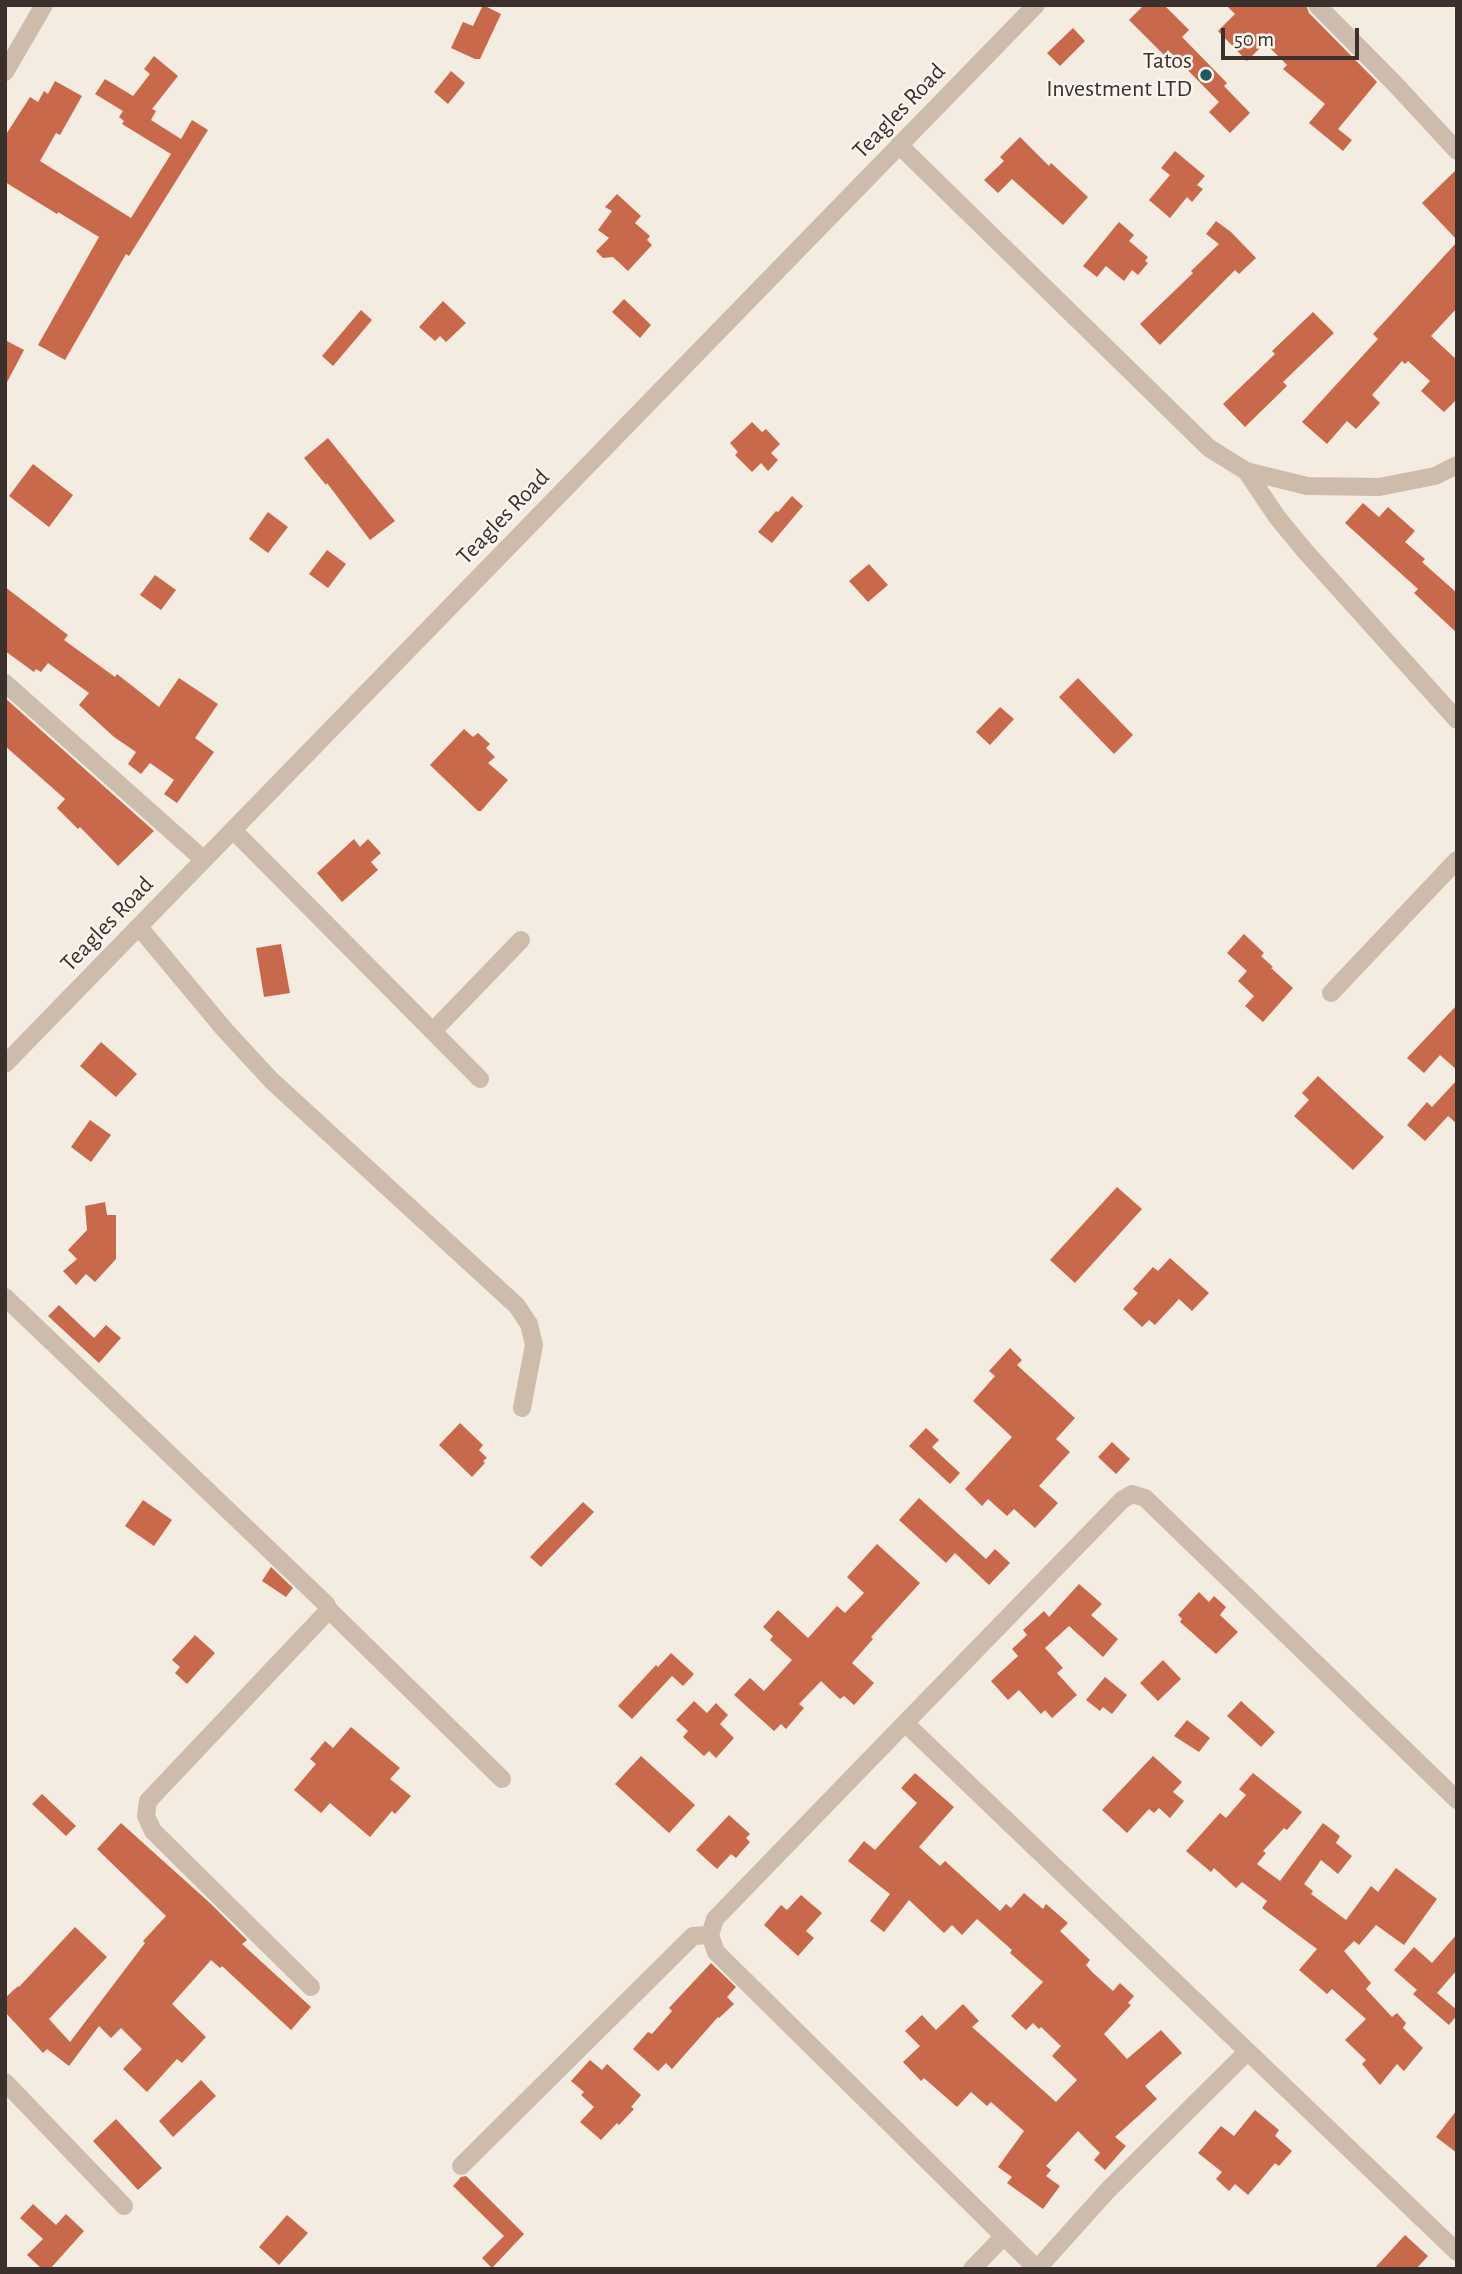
<!DOCTYPE html>
<html>
<head>
<meta charset="utf-8">
<style>
  body { margin:0 }
  #map { position:relative; width:1462px; height:2274px; overflow:hidden; background:#f4ebe1; font-family:"Alegreya Sans",sans-serif }
  canvas { display:block }
  .frame { position:absolute; inset:0; border:7px solid #3b302b; pointer-events:none }
  .scale { position:absolute; left:1221px; top:28px; width:138px; height:32px; box-sizing:border-box; border:4px solid #3b302b; border-top:0; padding-left:9px; font-size:21px; line-height:24px; white-space:nowrap; color:#3b302b; -webkit-text-stroke:5px #fbf5ee; paint-order:stroke }
</style>
</head>
<body>
<div id="map">
<canvas width="1462" height="2274"></canvas>
<div class="frame"></div>
<div class="scale">50 m</div>
</div>
<script>
const c = document.querySelector('canvas').getContext('2d');
c.lineJoin = 'round';
function paint(path, color) { c.fillStyle = color; c.fill(path, 'evenodd'); }
const shape = rows => new Path2D(rows.map(r => 'M' + r).join(''));
function trace(path, color, width, dash) { c.strokeStyle = color; c.lineWidth = width; c.lineCap = dash ? 'butt' : 'round'; c.setLineDash(dash || []); c.stroke(path); }
function label(font, color, halo, rows, align = 'center') {
  c.font = font + ' "Alegreya Sans",sans-serif'; c.lineWidth = 5; c.setLineDash([]); c.textBaseline = 'middle'; c.strokeStyle = halo; c.fillStyle = color; for (const [text, x, y, turn = 0] of rows) {
    c.save(); c.translate(x, y); c.rotate((+turn || 0) * Math.PI / 180); c.textAlign = isNaN(turn) ? turn : align; if (halo) c.strokeText(text, 0, 0); c.fillText(text, 0, 0); c.restore();
  }
}
paint(shape([
  [483,5,501,14,480,59,475,59,451,48,463,22,473,26],
  [1144,5,1164,5,1189,30,1182,37,1227,83,1224,86,1250,113,1230,133,1209,112,1219,102,1168,50,1164,55,1129,20],
  [1226,5,1306,5,1309,13,1377,82,1338,129,1352,140,1343,151,1309,123,1325,104,1283,69,1287,65,1265,43,1247,61,1218,31,1235,14],
  [1073,28,1085,41,1060,66,1047,53],
  [154,56,178,76,152,109,156,111,151,120,181,139,192,120,208,130,129,256,126,254,65,360,38,345,99,237,58,212,57,214,5,182,5,136,30,97,38,102,44,91,48,94,55,81,82,96,60,135,56,133,40,161,131,218,171,154,122,124,124,121,119,117,123,111,95,94,105,79,133,96,150,74,144,69],
  [451,71,465,83,448,104,434,92],
  [1020,137,1049,166,1051,163,1088,197,1063,225,1012,179,998,193,984,180,1004,161,1000,157],
  [1175,151,1205,176,1197,185,1203,189,1192,202,1187,197,1170,218,1149,200,1170,175,1161,168],
  [1457,169,1457,240,1422,203],
  [617,194,641,216,635,223,650,236,647,240,652,245,628,271,613,257,603,258,596,251,609,238,598,230,612,211,605,207],
  [1216,221,1231,232,1256,258,1239,274,1235,270,1160,345,1140,324,1193,273,1191,271,1219,244,1206,234],
  [1119,222,1134,235,1129,241,1148,257,1145,261,1148,263,1138,275,1132,270,1124,281,1106,266,1097,277,1083,266],
  [1457,242,1457,308,1431,336,1457,360,1457,399,1444,412,1421,391,1430,381,1408,361,1405,364,1402,361,1372,395,1380,403,1356,429,1347,421,1327,444,1302,422,1378,339,1373,334],
  [624,299,651,325,640,338,612,312],
  [443,301,466,323,446,342,440,336,435,341,419,327],
  [361,310,372,320,333,366,322,356],
  [1313,312,1334,333,1283,382,1287,386,1245,427,1223,404,1275,354,1272,351],
  [5,340,24,350,5,386],
  [752,422,762,432,766,429,780,444,771,453,778,460,768,471,761,463,752,472,735,455,738,452,730,443],
  [328,438,395,521,370,540,327,483,326,485,304,458],
  [33,464,73,495,49,527,9,496],
  [792,496,803,506,772,543,758,532,776,511,778,512],
  [1363,503,1379,517,1388,507,1415,531,1405,542,1425,559,1422,562,1457,593,1457,633,1414,593,1418,589,1345,523],
  [268,512,288,527,268,553,249,539],
  [327,550,346,564,328,588,309,574],
  [869,564,888,585,868,602,849,581],
  [155,575,176,590,161,610,140,595],
  [5,587,68,635,64,640,115,677,117,674,159,707,179,678,218,704,195,738,214,752,177,803,164,794,174,780,150,763,141,774,128,764,136,752,114,737,79,705,89,693,48,663,41,672,36,669,34,672,5,651],
  [1078,678,1133,735,1114,754,1059,697],
  [5,698,154,831,118,866,80,827,78,829,57,808,65,799,5,746],
  [1000,707,1014,719,990,745,976,732],
  [464,729,473,737,478,733,490,744,486,748,495,757,488,763,508,780,481,811,478,811,430,765],
  [354,839,360,847,368,839,381,853,371,862,378,870,342,902,317,873],
  [1244,934,1264,953,1261,956,1273,967,1271,968,1293,988,1263,1022,1245,1006,1254,996,1238,981,1247,971,1227,953],
  [281,944,290,993,264,997,256,948],
  [1457,1005,1457,1070,1440,1055,1424,1073,1407,1058],
  [101,1042,137,1074,116,1097,80,1066],
  [1318,1076,1384,1137,1353,1170,1294,1116,1309,1100,1302,1093],
  [1457,1080,1457,1124,1448,1116,1425,1141,1407,1125,1427,1102,1432,1107],
  [90,1120,111,1135,91,1162,71,1147],
  [1117,1187,1142,1209,1075,1283,1050,1260],
  [105,1202,107,1215,116,1215,116,1259,95,1282,86,1274,76,1285,63,1271,77,1259,68,1250,87,1230,85,1206],
  [1170,1258,1209,1293,1192,1311,1179,1299,1155,1325,1149,1320,1142,1327,1123,1309,1138,1293,1133,1289,1153,1267,1158,1271],
  [59,1305,94,1338,106,1325,121,1338,99,1363,48,1316],
  [1010,1348,1022,1360,1017,1365,1075,1418,1056,1439,1070,1452,1039,1486,1058,1503,1035,1528,1014,1509,1007,1516,988,1499,982,1506,965,1489,1012,1437,973,1401,995,1376,989,1371],
  [460,1423,483,1445,479,1450,487,1458,483,1461,485,1463,472,1477,439,1445],
  [926,1428,939,1440,932,1447,960,1473,950,1484,909,1446],
  [1112,1442,1130,1459,1116,1474,1098,1457],
  [919,1498,986,1559,995,1549,1010,1563,989,1585,955,1553,946,1563,899,1520],
  [143,1500,172,1520,154,1546,125,1526],
  [583,1502,594,1512,541,1567,530,1557],
  [877,1544,920,1583,871,1637,873,1639,852,1663,874,1683,854,1705,844,1696,840,1699,821,1681,799,1704,804,1708,786,1729,781,1724,774,1731,734,1695,750,1678,764,1691,792,1660,770,1640,773,1636,763,1627,778,1610,808,1638,837,1606,845,1613,864,1593,847,1577],
  [271,1567,293,1588,286,1597,262,1581],
  [1079,1584,1102,1604,1091,1615,1118,1639,1103,1657,1069,1626,1045,1648,1063,1668,1057,1673,1077,1695,1052,1718,1045,1710,1041,1714,1019,1690,1008,1700,991,1681,1018,1656,1012,1649,1027,1635,1023,1630,1044,1611,1049,1617],
  [1199,1592,1209,1602,1214,1596,1226,1607,1220,1615,1238,1632,1216,1654,1180,1622,1182,1619,1178,1615],
  [195,1635,215,1653,187,1684,175,1673,180,1667,172,1660],
  [671,1653,694,1674,683,1686,672,1676,632,1719,618,1706,656,1665,658,1667],
  [1163,1660,1181,1679,1158,1701,1140,1683],
  [1105,1677,1127,1695,1112,1714,1103,1707,1100,1711,1086,1700],
  [694,1701,707,1713,716,1703,728,1715,720,1724,734,1738,716,1758,709,1751,704,1756,683,1737,688,1731,676,1720],
  [1241,1701,1275,1732,1261,1747,1227,1716],
  [1187,1720,1210,1738,1199,1752,1174,1736],
  [351,1727,400,1768,390,1779,411,1796,395,1814,392,1811,370,1837,330,1803,321,1813,294,1790,316,1764,310,1759,325,1741,333,1748],
  [641,1756,695,1805,669,1833,615,1784],
  [1153,1756,1182,1782,1173,1792,1184,1801,1170,1818,1159,1808,1154,1813,1149,1809,1127,1833,1102,1810],
  [915,1773,954,1807,919,1847,940,1866,945,1861,1000,1911,1006,1904,1011,1908,1024,1893,1043,1909,1046,1904,1068,1923,1060,1931,1090,1960,1086,1965,1092,1972,1113,1991,1120,1983,1134,1996,1128,2003,1131,2005,1104,2034,1127,2059,1161,2030,1182,2053,1145,2086,1157,2099,1115,2137,1126,2146,1105,2170,1094,2160,1100,2153,1078,2131,1046,2166,1051,2170,1046,2176,1060,2186,1043,2209,1007,2183,1012,2177,998,2167,1024,2131,991,2102,987,2106,971,2092,957,2107,924,2078,921,2081,903,2062,920,2046,905,2031,922,2015,936,2030,963,2004,979,2021,972,2027,1056,2102,1077,2080,1052,2056,1061,2046,1041,2027,1039,2029,1033,2023,1026,2030,1011,2016,1043,1982,1010,1953,1012,1950,977,1919,962,1935,952,1925,944,1933,909,1900,884,1932,870,1921,890,1894,848,1861,864,1841,875,1850,917,1803,901,1788],
  [1253,1773,1302,1812,1287,1830,1284,1828,1263,1851,1266,1853,1257,1864,1280,1881,1323,1823,1340,1836,1336,1843,1352,1856,1338,1874,1321,1860,1304,1884,1313,1891,1311,1894,1346,1920,1371,1886,1378,1892,1396,1868,1437,1899,1404,1945,1376,1925,1359,1945,1354,1941,1344,1951,1371,1983,1366,1989,1392,2017,1397,2013,1406,2023,1403,2028,1423,2048,1404,2071,1397,2064,1380,2085,1362,2064,1366,2060,1345,2040,1366,2019,1332,1989,1327,1994,1299,1970,1317,1949,1262,1908,1267,1901,1242,1882,1236,1888,1214,1868,1211,1872,1186,1851,1220,1813,1226,1818,1246,1795,1239,1789],
  [42,1794,76,1826,66,1836,32,1804],
  [729,1815,750,1834,746,1838,750,1842,736,1858,731,1854,717,1869,696,1850],
  [121,1823,211,1904,247,1940,242,1944,311,2007,291,2030,222,1966,220,1968,211,1960,172,2004,206,2037,182,2063,177,2059,147,2092,123,2069,142,2049,121,2028,111,2038,99,2026,69,2066,47,2049,43,2053,5,2012,5,1998,18,1986,19,1987,75,1927,107,1957,49,2019,70,2042,145,1943,143,1941,166,1916,97,1849],
  [801,1895,822,1913,806,1931,814,1938,798,1956,764,1925,781,1905,787,1910],
  [1457,1934,1457,1970,1437,1993,1457,2010,1457,2015,1449,2025,1413,1994,1417,1990,1394,1970,1414,1947,1432,1963],
  [711,1963,736,1987,727,1997,734,2004,719,2018,718,2017,672,2069,666,2063,658,2071,633,2049,648,2032,652,2034,672,2011,669,2008],
  [590,2060,602,2070,607,2064,641,2095,631,2107,634,2109,619,2125,617,2123,601,2140,580,2122,594,2107,581,2095,584,2092,571,2081],
  [201,2080,216,2096,173,2137,159,2121],
  [1255,2110,1279,2130,1275,2136,1292,2151,1279,2166,1275,2163,1248,2195,1235,2184,1229,2191,1216,2179,1222,2172,1198,2153,1221,2126,1234,2136],
  [1457,2110,1457,2153,1436,2137],
  [116,2119,162,2168,138,2190,93,2141],
  [466,2176,524,2234,492,2268,482,2258,504,2236,453,2186,461,2177],
  [33,2204,56,2225,66,2214,84,2231,50,2269,42,2269,27,2255,43,2239,20,2218],
  [287,2215,308,2233,279,2265,259,2247],
  [1405,2235,1428,2256,1416,2269,1374,2269]
]), '#c8694b');
trace(shape([
  [1317,5,1396,85,1457,151],
  [5,72,44,5],
  [899,145,1209,448,1246,471,1307,486,1379,487,1435,476,1457,465],
  [1246,471,1277,517,1305,551,1457,720],
  [5,683,204,860],
  [233,830,480,1079],
  [139,927,224,1029,271,1080,517,1306,529,1324,534,1345,522,1408],
  [1331,993,1457,860],
  [433,1031,521,940],
  [5,1064,1036,5],
  [5,1297,327,1605,327,1612,148,1801,146,1816,153,1831,311,1987],
  [328,1609,502,1779],
  [905,1723,1122,1500,1132,1494,1145,1498,1457,1800],
  [5,2082,124,2206],
  [461,2166,693,1936,710,1935],
  [972,2269,1004,2236],
  [1037,2269,716,1952,710,1935,715,1919,905,1723,1457,2252],
  [1037,2269,1108,2190,1247,2052]
]), '#cdbbac', 18);
for (const [x, y, r, color] of [
  [1206,75,7,"#1f5a5e"]
]) { const dot = new Path2D(); dot.arc(x, y, r, 0, 2 * Math.PI); c.fillStyle = color; c.fill(dot); trace(dot, '#fbf5ee', 2.5); }
label('24px', '#3b302b', '#fbf5ee', [
  ["Tatos",1192,61],
  ["Investment LTD",1192,89]
], 'right');
label('24px', '#3b302b', '#fbf5ee', [
  ["Teagles Road",899,111,-46],
  ["Teagles Road",503,517,-46],
  ["Teagles Road",107,924,-46]
]);
</script>
</body>
</html>
